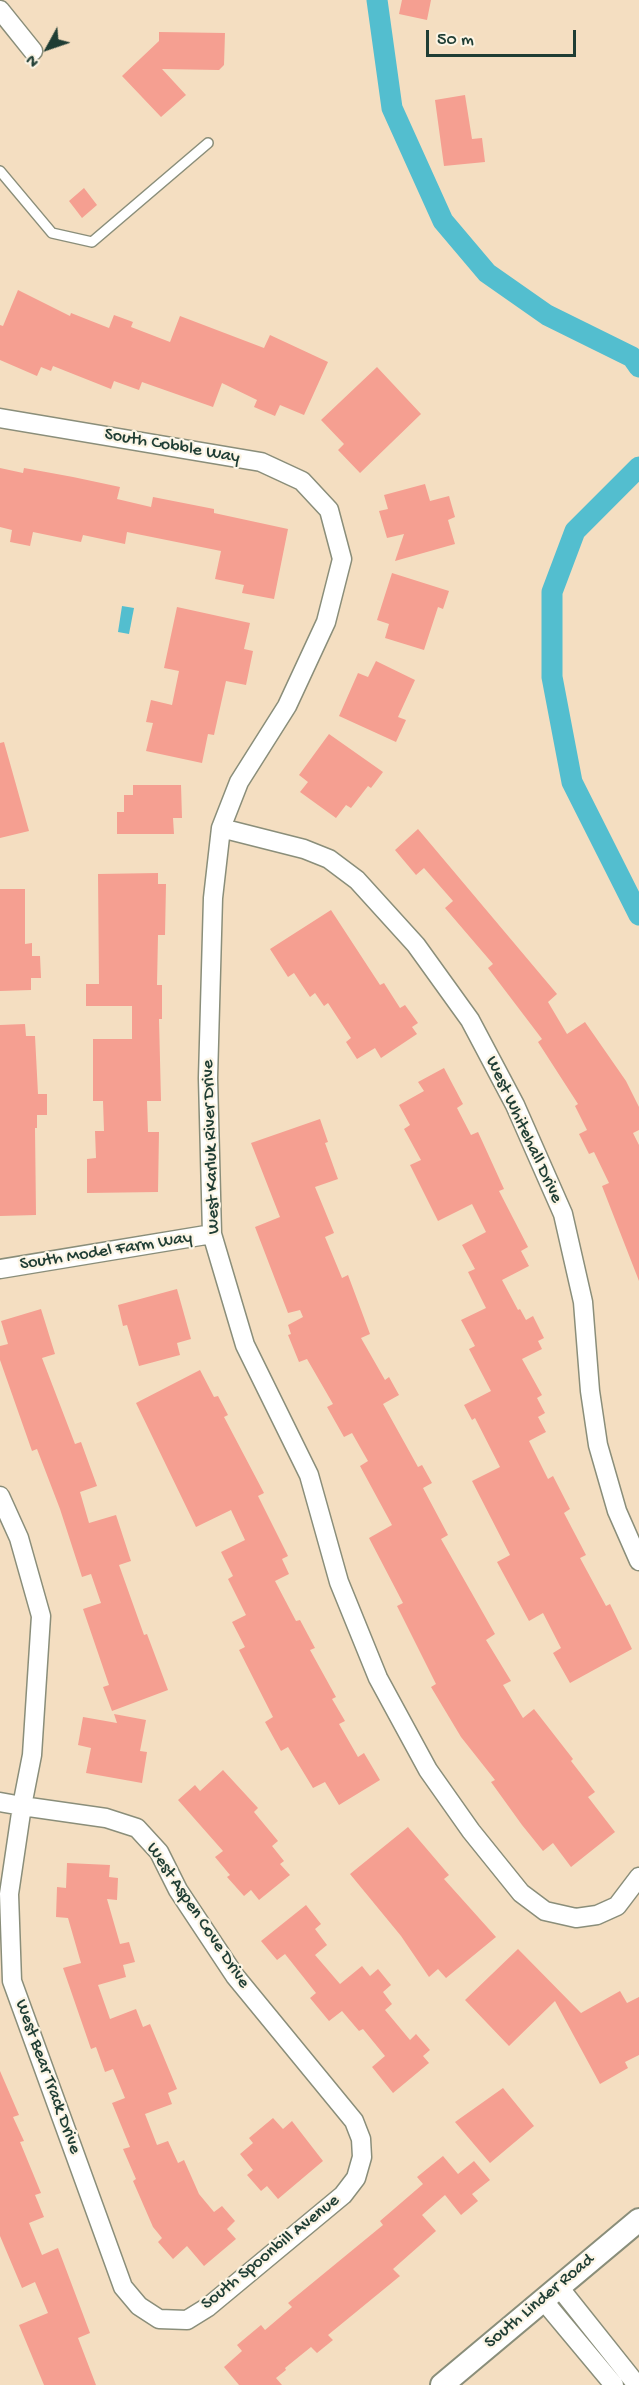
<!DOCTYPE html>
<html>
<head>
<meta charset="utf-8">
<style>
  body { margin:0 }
  #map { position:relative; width:639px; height:2385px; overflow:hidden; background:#f4dec1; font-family:"Gochi Hand",sans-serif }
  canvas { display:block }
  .north { position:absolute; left:18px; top:18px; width:60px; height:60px; -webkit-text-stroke:4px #fcf5e5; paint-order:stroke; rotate:230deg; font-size:16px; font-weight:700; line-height:24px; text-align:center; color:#1f3d34 }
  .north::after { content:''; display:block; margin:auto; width:21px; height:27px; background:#1f3d34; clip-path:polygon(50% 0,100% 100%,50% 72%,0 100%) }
  .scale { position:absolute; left:426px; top:30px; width:150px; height:27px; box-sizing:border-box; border:3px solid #1f3d34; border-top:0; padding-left:8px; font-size:18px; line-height:21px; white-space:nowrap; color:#1f3d34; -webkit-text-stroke:4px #fcf5e5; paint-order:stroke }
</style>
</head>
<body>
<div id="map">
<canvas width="639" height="2385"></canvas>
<div class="north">N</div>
<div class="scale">50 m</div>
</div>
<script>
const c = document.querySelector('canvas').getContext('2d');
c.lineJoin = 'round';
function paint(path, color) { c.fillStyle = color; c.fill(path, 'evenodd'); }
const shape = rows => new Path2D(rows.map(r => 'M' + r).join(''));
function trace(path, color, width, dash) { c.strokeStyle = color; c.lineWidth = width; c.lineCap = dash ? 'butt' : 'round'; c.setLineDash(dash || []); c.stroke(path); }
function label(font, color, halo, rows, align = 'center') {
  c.font = font + ' "Gochi Hand",sans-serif'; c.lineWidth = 4.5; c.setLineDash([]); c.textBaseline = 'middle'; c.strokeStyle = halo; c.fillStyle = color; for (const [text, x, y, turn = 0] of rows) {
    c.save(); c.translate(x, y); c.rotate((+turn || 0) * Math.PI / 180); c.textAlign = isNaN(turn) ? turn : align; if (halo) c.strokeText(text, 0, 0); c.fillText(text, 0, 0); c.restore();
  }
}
paint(shape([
  [122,606,134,608,129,634,118,632]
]), '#53becf');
trace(shape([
  [377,0,392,108,443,221,487,273,547,315,632,357,639,367],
  [639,467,575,531,552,592,552,677,572,782,639,915]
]), '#53becf', 21);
paint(shape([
  [402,0,431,0,427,20,399,14],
  [159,32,225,33,224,65,219,70,162,69,186,95,161,117,122,76,159,41],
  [465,95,472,139,482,138,485,162,444,166,435,100],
  [84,188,97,205,82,218,69,201],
  [18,290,70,316,71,313,109,328,114,315,133,322,131,327,170,342,180,316,264,348,270,335,328,362,304,415,280,405,275,416,254,407,257,400,222,383,213,407,142,382,139,390,114,381,111,389,53,366,51,371,41,367,37,376,0,360,0,325,3,326],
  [377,367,421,414,360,473,338,450,344,444,321,420],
  [0,468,23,473,24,468,73,477,120,487,117,499,151,507,153,497,214,509,214,513,288,529,274,599,242,593,244,585,215,579,221,551,127,532,125,544,83,535,81,542,33,532,30,546,10,542,12,530,0,527],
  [425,484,430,501,449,496,455,517,448,520,455,544,395,561,404,534,387,538,379,511,388,509,384,495],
  [392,573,449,591,443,609,438,607,424,650,385,638,389,624,377,620],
  [177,607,250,623,244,649,253,651,246,685,226,681,214,735,208,734,202,763,146,751,153,723,146,722,151,700,172,705,179,671,164,668],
  [376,661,415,680,398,717,406,720,396,742,339,716,358,673,368,677],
  [329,734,383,772,371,788,368,786,351,808,346,805,336,818,300,792,308,782,299,775],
  [4,742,29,831,0,838,0,743],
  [133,785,181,785,182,818,173,818,174,834,117,834,117,812,124,812,124,795,133,795],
  [418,829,557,994,548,1002,567,1034,585,1022,626,1081,639,1107,639,1130,633,1133,639,1145,639,1281,602,1186,609,1183,594,1152,589,1154,579,1134,587,1130,575,1106,578,1104,538,1042,542,1039,488,968,493,964,445,908,453,901,424,868,416,875,395,850],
  [158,873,158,884,166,884,165,935,158,935,157,985,162,985,162,1019,159,1019,161,1101,147,1101,148,1132,159,1132,158,1192,87,1193,87,1159,96,1158,95,1131,104,1131,103,1101,93,1101,93,1039,132,1039,132,1006,86,1006,86,984,99,984,98,874],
  [0,889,25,889,25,944,32,943,32,956,40,956,41,978,31,978,31,990,0,991],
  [331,910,380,985,384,983,400,1008,405,1005,418,1023,412,1027,417,1034,381,1058,375,1048,357,1059,346,1042,351,1038,328,1003,324,1006,315,993,310,997,294,973,288,977,270,949],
  [25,1024,26,1036,35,1036,38,1094,47,1094,47,1115,37,1115,37,1128,35,1128,36,1215,0,1216,0,1025],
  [444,1068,463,1104,457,1108,471,1135,478,1132,504,1189,499,1191,528,1247,521,1251,529,1266,502,1280,518,1310,520,1309,526,1320,533,1316,544,1338,538,1341,542,1349,522,1359,542,1395,537,1398,545,1413,538,1417,546,1432,529,1441,548,1479,553,1476,570,1509,564,1513,586,1555,580,1558,606,1606,610,1604,632,1649,570,1683,553,1653,561,1648,543,1613,529,1621,497,1562,510,1555,472,1481,500,1467,475,1418,472,1420,464,1405,491,1391,469,1349,475,1346,461,1320,486,1308,468,1272,475,1269,462,1245,486,1232,472,1204,438,1221,410,1165,421,1160,404,1129,410,1125,399,1105,424,1091,418,1082],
  [320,1119,328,1142,325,1143,338,1179,315,1187,334,1233,325,1237,342,1278,348,1275,370,1334,361,1338,385,1380,389,1377,399,1395,383,1404,418,1467,422,1465,432,1483,423,1488,448,1535,441,1539,495,1634,486,1640,511,1681,503,1685,523,1718,534,1709,573,1759,571,1761,595,1792,588,1797,615,1832,571,1867,553,1843,543,1851,522,1825,491,1782,495,1780,461,1737,431,1687,436,1684,397,1606,403,1603,369,1538,392,1525,360,1466,368,1461,352,1433,344,1437,327,1407,333,1404,307,1359,299,1362,288,1335,291,1334,288,1325,303,1317,300,1310,288,1313,255,1227,280,1217,251,1143],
  [177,1289,191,1339,177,1343,180,1355,139,1366,127,1325,123,1326,118,1305],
  [41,1309,55,1354,42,1358,75,1444,81,1442,97,1486,80,1492,89,1523,116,1515,131,1561,119,1565,144,1635,147,1634,168,1690,112,1711,103,1687,109,1685,83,1609,101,1603,91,1574,82,1577,60,1509,37,1449,32,1451,0,1360,0,1346,8,1344,1,1321],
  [200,1370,214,1397,218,1396,228,1415,224,1417,264,1493,258,1496,288,1556,282,1559,289,1574,275,1581,296,1621,300,1620,315,1648,310,1650,336,1697,332,1699,345,1721,339,1724,358,1757,364,1753,380,1780,339,1805,325,1782,313,1788,288,1747,281,1751,265,1722,273,1717,239,1650,245,1647,232,1622,246,1615,228,1579,233,1576,221,1552,245,1540,231,1510,196,1527,136,1403],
  [114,1714,146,1720,140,1751,147,1752,142,1783,86,1773,91,1748,78,1745,83,1717,117,1723],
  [223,1770,258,1808,254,1812,278,1841,272,1846,284,1861,280,1864,290,1875,259,1900,251,1890,244,1896,227,1877,230,1875,215,1857,223,1851,178,1800,195,1785,200,1791],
  [408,1827,449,1875,444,1879,496,1937,446,1978,438,1969,429,1977,401,1936,350,1874],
  [67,1863,110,1865,109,1877,118,1878,117,1900,107,1899,120,1944,129,1942,135,1962,123,1965,126,1977,98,1985,110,2019,136,2009,143,2027,150,2024,177,2089,168,2093,172,2104,145,2114,157,2145,168,2141,178,2163,184,2160,199,2194,214,2212,222,2206,235,2221,227,2229,236,2239,204,2266,187,2246,173,2259,158,2242,162,2238,153,2227,133,2181,136,2179,123,2149,130,2147,112,2103,125,2098,113,2069,105,2072,96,2047,91,2049,63,1968,81,1963,68,1918,56,1917,57,1887,66,1888],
  [306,1905,321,1924,315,1929,327,1945,315,1955,340,1984,362,1966,370,1976,378,1969,391,1985,383,1992,392,2004,385,2010,410,2040,416,2034,430,2050,423,2056,429,2063,393,2093,372,2067,385,2056,363,2029,359,2031,342,2011,329,2021,310,1998,316,1993,285,1954,277,1960,261,1941],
  [518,1949,581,2013,620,1991,627,2003,639,1997,639,2055,625,2062,628,2068,600,2084,555,2001,509,2046,465,2000],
  [0,2071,19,2115,13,2117,24,2141,20,2142,41,2193,35,2195,44,2217,29,2223,42,2255,58,2248,90,2333,78,2338,96,2385,44,2385,19,2325,48,2313,35,2282,22,2288,0,2236],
  [503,2088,534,2126,490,2163,455,2122],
  [273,2118,283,2129,292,2121,323,2161,278,2199,267,2186,261,2191,247,2175,253,2170,240,2154,253,2143,249,2138],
  [443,2156,458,2174,474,2161,490,2180,472,2194,478,2201,461,2215,445,2195,422,2215,436,2231,393,2269,400,2276,328,2335,333,2340,317,2353,311,2347,285,2368,286,2370,276,2378,282,2385,239,2385,224,2367,242,2351,237,2345,261,2325,265,2330,292,2307,288,2303,383,2225,380,2221,423,2184,417,2177]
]), '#f59f91');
const service = shape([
  [0,171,52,233,92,242,208,143]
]);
const minor = shape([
  [0,10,33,51],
  [0,418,261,462,302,481,329,510,342,559,326,622,287,706,239,782,221,828,213,898,208,1078,212,1234,245,1345,309,1475,339,1582,378,1678,428,1770,471,1831,521,1893,545,1911,576,1918,597,1915,617,1906,639,1877],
  [221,828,304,849,329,859,357,880,416,945,470,1020,515,1105,563,1214,583,1302,590,1391,598,1445,617,1511,639,1561],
  [0,1269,212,1234],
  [0,1496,19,1538,41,1616,32,1755,22,1806,9,1894,12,1981,123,2287,139,2306,159,2319,187,2320,208,2307,343,2195,356,2178,362,2157,361,2139,354,2121,235,1976,178,1890,159,1852,137,1828,106,1818,22,1806,0,1802],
  [559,2287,637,2385],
  [543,2300,614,2385]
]);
const tertiary = shape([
  [442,2385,639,2220]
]);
trace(service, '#8a8e7a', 12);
trace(minor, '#8a8e7a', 21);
trace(tertiary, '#8a8e7a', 26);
trace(service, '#fff', 9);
trace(minor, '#fff', 18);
trace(tertiary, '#fff', 22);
label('18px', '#1f3d34', '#fcf5e5', [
  ["South Cobble Way",172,447,10],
  ["West Whitehall Drive",523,1130,65],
  ["West Karluk River Drive",212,1147,-92],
  ["South Model Farm Way",106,1252,-9],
  ["West Aspen Cove Drive",197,1916,56],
  ["West Bear Track Drive",47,2077,70],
  ["South Spoonbill Avenue",271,2253,-39],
  ["South Linder Road",540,2302,-40]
]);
</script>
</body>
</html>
